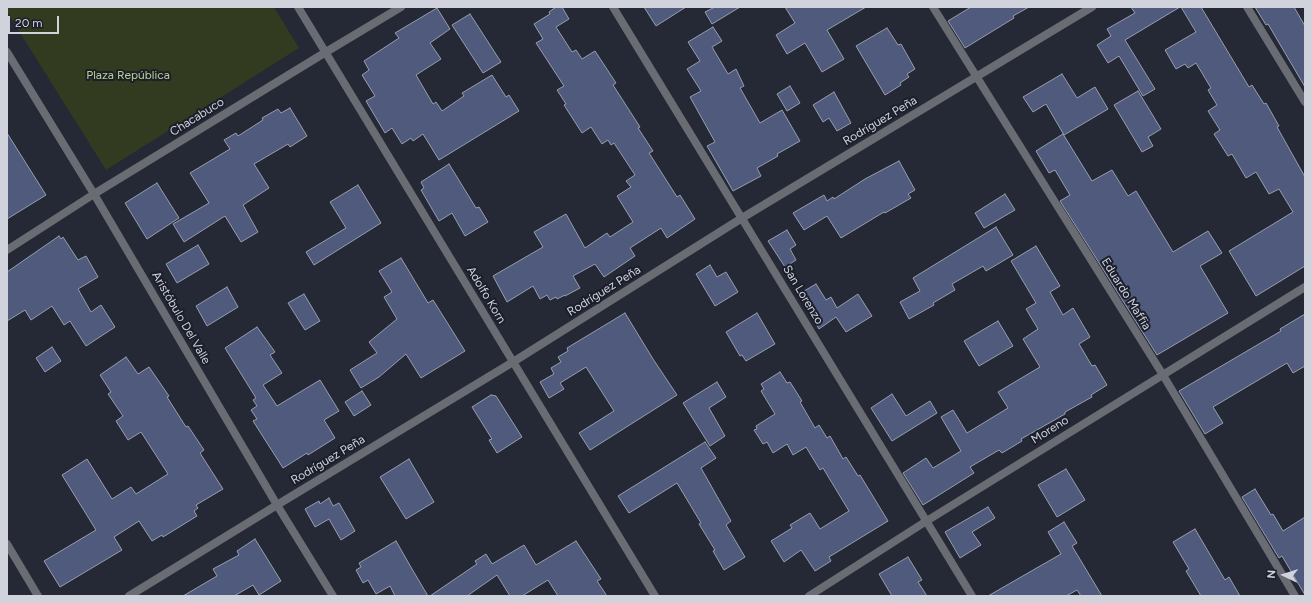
<!DOCTYPE html>
<html>
<head>
<meta charset="utf-8">
<style>
  body { margin:0 }
  #map { position:relative; width:1312px; height:603px; overflow:hidden; background:#252935; font-family:Figtree,sans-serif }
  canvas { display:block }
  .frame { position:absolute; inset:0; border:8px solid #d0d3dc; pointer-events:none }
  .north { position:absolute; left:1264px; top:555px; width:40px; height:40px; -webkit-text-stroke:3px #1b1f2b; paint-order:stroke; rotate:274deg; font-size:11px; font-weight:700; line-height:16px; text-align:center; color:#d0d3dc }
  .north::after { content:''; display:block; margin:auto; width:14px; height:18px; background:#d0d3dc; clip-path:polygon(50% 0,100% 100%,50% 72%,0 100%) }
  .scale { position:absolute; left:8px; top:16px; width:51px; height:18px; box-sizing:border-box; border:2px solid #d0d3dc; border-top:0; padding-left:5px; font-size:12px; line-height:14px; white-space:nowrap; color:#d0d3dc; -webkit-text-stroke:3px #1b1f2b; paint-order:stroke }
</style>
</head>
<body>
<div id="map">
<canvas width="1312" height="603"></canvas>
<div class="frame"></div>
<div class="north">N</div>
<div class="scale">20 m</div>
</div>
<script>
const c = document.querySelector('canvas').getContext('2d');
c.lineJoin = 'round';
function paint(path, color) { c.fillStyle = color; c.fill(path, 'evenodd'); }
const shape = rows => new Path2D(rows.map(r => 'M' + r).join(''));
function trace(path, color, width, dash) { c.strokeStyle = color; c.lineWidth = width; c.lineCap = dash ? 'butt' : 'round'; c.setLineDash(dash || []); c.stroke(path); }
function label(font, color, halo, rows, align = 'center') {
  c.font = font + ' Figtree,sans-serif'; c.lineWidth = 4; c.setLineDash([]); c.textBaseline = 'middle'; c.strokeStyle = halo; c.fillStyle = color; for (const [text, x, y, turn = 0] of rows) {
    c.save(); c.translate(x, y); c.rotate((+turn || 0) * Math.PI / 180); c.textAlign = isNaN(turn) ? turn : align; if (halo) c.strokeText(text, 0, 0); c.fillText(text, 0, 0); c.restore();
  }
}
paint(shape([
  [7,7,274,7,299,48,106,170,7,12]
]), '#323a1f');
const building = shape([
  [556,7,562,7,569,19,556,27,572,52,576,50,582,59,595,51,616,83,613,85,640,127,638,128,653,151,649,153,677,197,680,195,695,219,667,238,661,228,630,248,635,256,604,277,595,264,573,276,580,288,565,296,565,295,557,299,556,297,550,300,547,295,540,299,533,286,507,302,493,276,543,247,534,232,566,214,585,248,607,233,610,237,633,222,617,196,631,187,626,181,635,175,614,143,611,145,608,140,602,144,591,127,582,133,564,105,566,104,557,90,564,86,536,43,543,39,534,24,550,14,549,12,556,7],
  [644,7,686,7,656,26,644,7],
  [715,7,740,7,712,24,705,12,715,7],
  [785,7,866,7,827,30,844,59,822,72,805,43,787,54,776,35,795,23,785,7],
  [971,7,1029,7,1013,16,1014,18,965,48,948,21,971,7],
  [1131,7,1180,7,1125,40,1155,89,1143,96,1119,56,1108,63,1097,45,1111,36,1107,29,1135,13,1131,7],
  [1181,7,1201,7,1249,87,1252,85,1264,104,1266,103,1279,126,1277,127,1305,177,1305,266,1256,296,1229,251,1293,212,1279,189,1269,194,1256,172,1246,178,1232,154,1228,156,1214,134,1220,130,1208,111,1217,105,1208,90,1211,88,1196,63,1188,68,1185,64,1176,69,1165,50,1196,32,1181,7],
  [1255,7,1294,7,1305,26,1305,87,1268,24,1266,25,1255,7],
  [437,8,450,29,430,43,441,59,416,75,433,104,436,102,442,111,464,96,462,93,492,75,506,97,509,95,519,111,439,160,423,134,413,141,411,138,402,144,392,128,385,133,366,101,375,96,362,75,369,70,364,61,399,38,395,33,437,8],
  [470,14,501,62,483,73,452,25,470,14],
  [713,27,722,41,712,47,728,74,736,69,744,86,740,88,760,123,782,110,800,141,777,154,778,156,757,168,761,176,733,191,707,146,715,142,690,97,701,91,687,69,700,61,688,42,713,27],
  [887,28,898,45,901,44,915,69,907,74,909,77,900,83,901,85,885,95,856,46,887,28],
  [1062,74,1077,98,1095,87,1108,109,1064,135,1046,104,1033,112,1023,97,1062,74],
  [790,86,800,103,787,111,777,94,790,86],
  [1138,91,1161,129,1148,137,1153,146,1142,152,1114,105,1138,91],
  [834,92,851,123,837,131,829,118,823,122,813,105,834,92],
  [290,108,307,136,290,147,288,144,254,164,269,188,243,205,258,232,241,242,225,216,184,242,173,224,209,203,190,173,230,149,224,140,236,133,238,136,263,120,262,118,278,109,281,113,290,108],
  [7,133,46,195,7,219,7,133],
  [1063,134,1092,181,1112,170,1128,196,1136,191,1173,252,1208,231,1222,253,1200,266,1228,313,1157,355,1060,201,1070,195,1055,170,1049,173,1036,151,1063,134],
  [899,161,915,190,908,194,911,198,885,213,884,212,841,238,827,216,804,230,793,213,824,195,827,201,833,197,834,199,865,179,899,161],
  [449,164,476,208,479,207,488,222,465,236,452,213,439,221,421,190,424,188,421,182,449,164],
  [157,183,179,218,147,239,125,203,157,183],
  [358,185,381,223,314,265,306,252,346,228,330,202,358,185],
  [1005,194,1015,210,984,228,975,213,1005,194],
  [996,227,1013,255,986,271,983,266,952,284,955,290,933,303,934,305,909,319,900,302,920,291,913,278,996,227],
  [787,230,796,245,790,249,796,260,785,267,768,241,787,230],
  [59,236,61,239,63,237,78,260,86,256,98,277,78,289,91,312,101,305,115,327,86,346,70,321,64,325,52,306,31,320,25,310,7,321,7,272,59,236],
  [198,245,209,264,177,283,166,264,198,245],
  [1036,246,1060,286,1050,292,1063,315,1073,308,1090,337,1079,344,1092,366,1095,365,1107,385,1091,395,1092,397,1065,412,1065,414,1021,439,1022,441,1002,453,999,450,970,467,974,473,923,505,903,473,926,458,933,468,961,451,941,417,953,410,967,433,1008,408,998,392,1040,367,1023,339,1038,329,1026,309,1036,303,1011,261,1036,246],
  [401,258,428,303,433,300,465,351,421,378,406,354,379,377,361,388,350,370,377,353,369,342,397,319,384,297,392,292,379,271,401,258],
  [710,265,717,277,726,272,738,292,715,306,696,274,710,265],
  [816,284,826,300,831,297,837,308,858,294,872,316,846,332,836,317,819,329,799,294,816,284],
  [227,287,238,307,207,326,196,306,227,287],
  [304,294,320,321,305,330,288,303,304,294],
  [625,313,653,359,677,395,590,450,579,433,614,411,586,367,560,383,564,389,549,398,540,382,554,374,551,368,561,362,558,357,568,351,567,348,625,313],
  [757,313,775,344,746,361,742,355,740,356,726,332,757,313],
  [1305,314,1305,366,1293,373,1287,363,1213,407,1223,423,1205,434,1179,391,1281,331,1280,329,1305,314],
  [998,321,1013,346,979,366,964,341,998,321],
  [257,327,275,352,270,355,282,373,263,385,277,406,320,380,339,411,324,420,335,438,308,455,307,453,283,468,253,421,257,419,251,410,257,406,253,400,256,398,225,348,257,327],
  [52,347,61,361,45,372,36,358,52,347],
  [126,357,138,374,149,367,169,396,167,397,186,427,188,426,204,450,200,453,223,489,196,505,198,508,194,511,197,516,163,537,162,535,152,541,139,521,114,537,122,550,60,587,44,561,96,530,62,475,87,459,112,499,131,487,136,494,168,474,141,432,128,440,116,421,123,416,108,394,111,392,100,375,126,357],
  [780,372,787,383,790,382,802,401,800,402,815,428,819,425,827,438,830,436,843,459,846,457,858,476,860,475,888,521,829,557,831,561,815,571,801,550,784,562,771,541,792,528,790,525,810,513,820,529,849,511,823,468,820,470,806,447,793,455,787,444,773,453,767,442,763,444,754,430,757,429,756,426,775,414,761,391,764,389,761,384,780,372],
  [717,382,726,397,709,408,725,436,710,446,683,403,717,382],
  [362,391,371,405,354,416,345,402,362,391],
  [892,394,906,416,930,401,937,413,892,441,871,408,892,394],
  [491,395,496,396,522,437,497,453,489,440,492,439,472,407,491,395],
  [705,442,716,458,701,468,731,521,726,525,745,557,724,570,713,551,715,550,699,524,701,523,677,483,629,513,618,496,705,442],
  [409,459,434,502,406,519,380,477,409,459],
  [1066,469,1085,500,1057,517,1038,485,1066,469],
  [1255,489,1271,515,1273,514,1283,531,1305,517,1305,595,1282,556,1279,558,1242,497,1255,489],
  [329,498,333,506,339,503,355,531,341,540,329,519,315,527,305,509,319,501,320,504,329,498],
  [988,507,995,518,972,532,981,545,960,558,945,532,988,507],
  [1064,522,1077,543,1072,546,1102,596,1081,596,1077,590,1066,596,988,596,1061,554,1048,532,1064,522],
  [1195,529,1225,580,1229,577,1240,596,1201,596,1186,571,1189,569,1173,542,1195,529],
  [255,539,281,581,259,595,253,585,234,596,183,596,217,576,213,569,239,555,237,551,255,539],
  [396,541,412,569,428,596,395,596,390,586,376,594,368,580,363,583,356,570,361,567,359,563,396,541],
  [576,541,601,579,597,581,607,596,558,596,548,580,522,596,510,596,497,575,467,596,430,596,477,564,475,561,486,554,492,564,524,545,536,565,576,541],
  [908,557,922,580,918,582,927,596,892,596,879,574,908,557]
]);
paint(building, '#4f5a7d');
trace(building, '#989ead', 1);
trace(shape([
  [298,7,655,596],
  [613,7,972,596],
  [933,7,1163,375,1295,596],
  [1247,7,1305,102],
  [7,52,94,194,277,505,333,596],
  [7,250,94,194,326,52,401,7],
  [7,544,38,596],
  [129,596,277,505,513,362,742,218,1092,7],
  [809,596,925,522,1305,287]
]), '#6a6c73', 8);
label('12px', '#bace8d', '#1b1f2b', [
  ["Plaza República",128,75]
]);
label('12px', '#d0d3dc', '#1b1f2b', [
  ["Chacabuco",197,117,-32],
  ["Rodríguez Peña",880,121,-31],
  ["Rodríguez Peña",604,291,-32],
  ["Eduardo Maffia",1126,294,58],
  ["Adolfo Korn",486,295,59],
  ["San Lorenzo",803,295,59],
  ["Aristóbulo Del Valle",181,318,60],
  ["Moreno",1050,430,-32],
  ["Rodríguez Peña",328,460,-31]
]);
</script>
</body>
</html>
